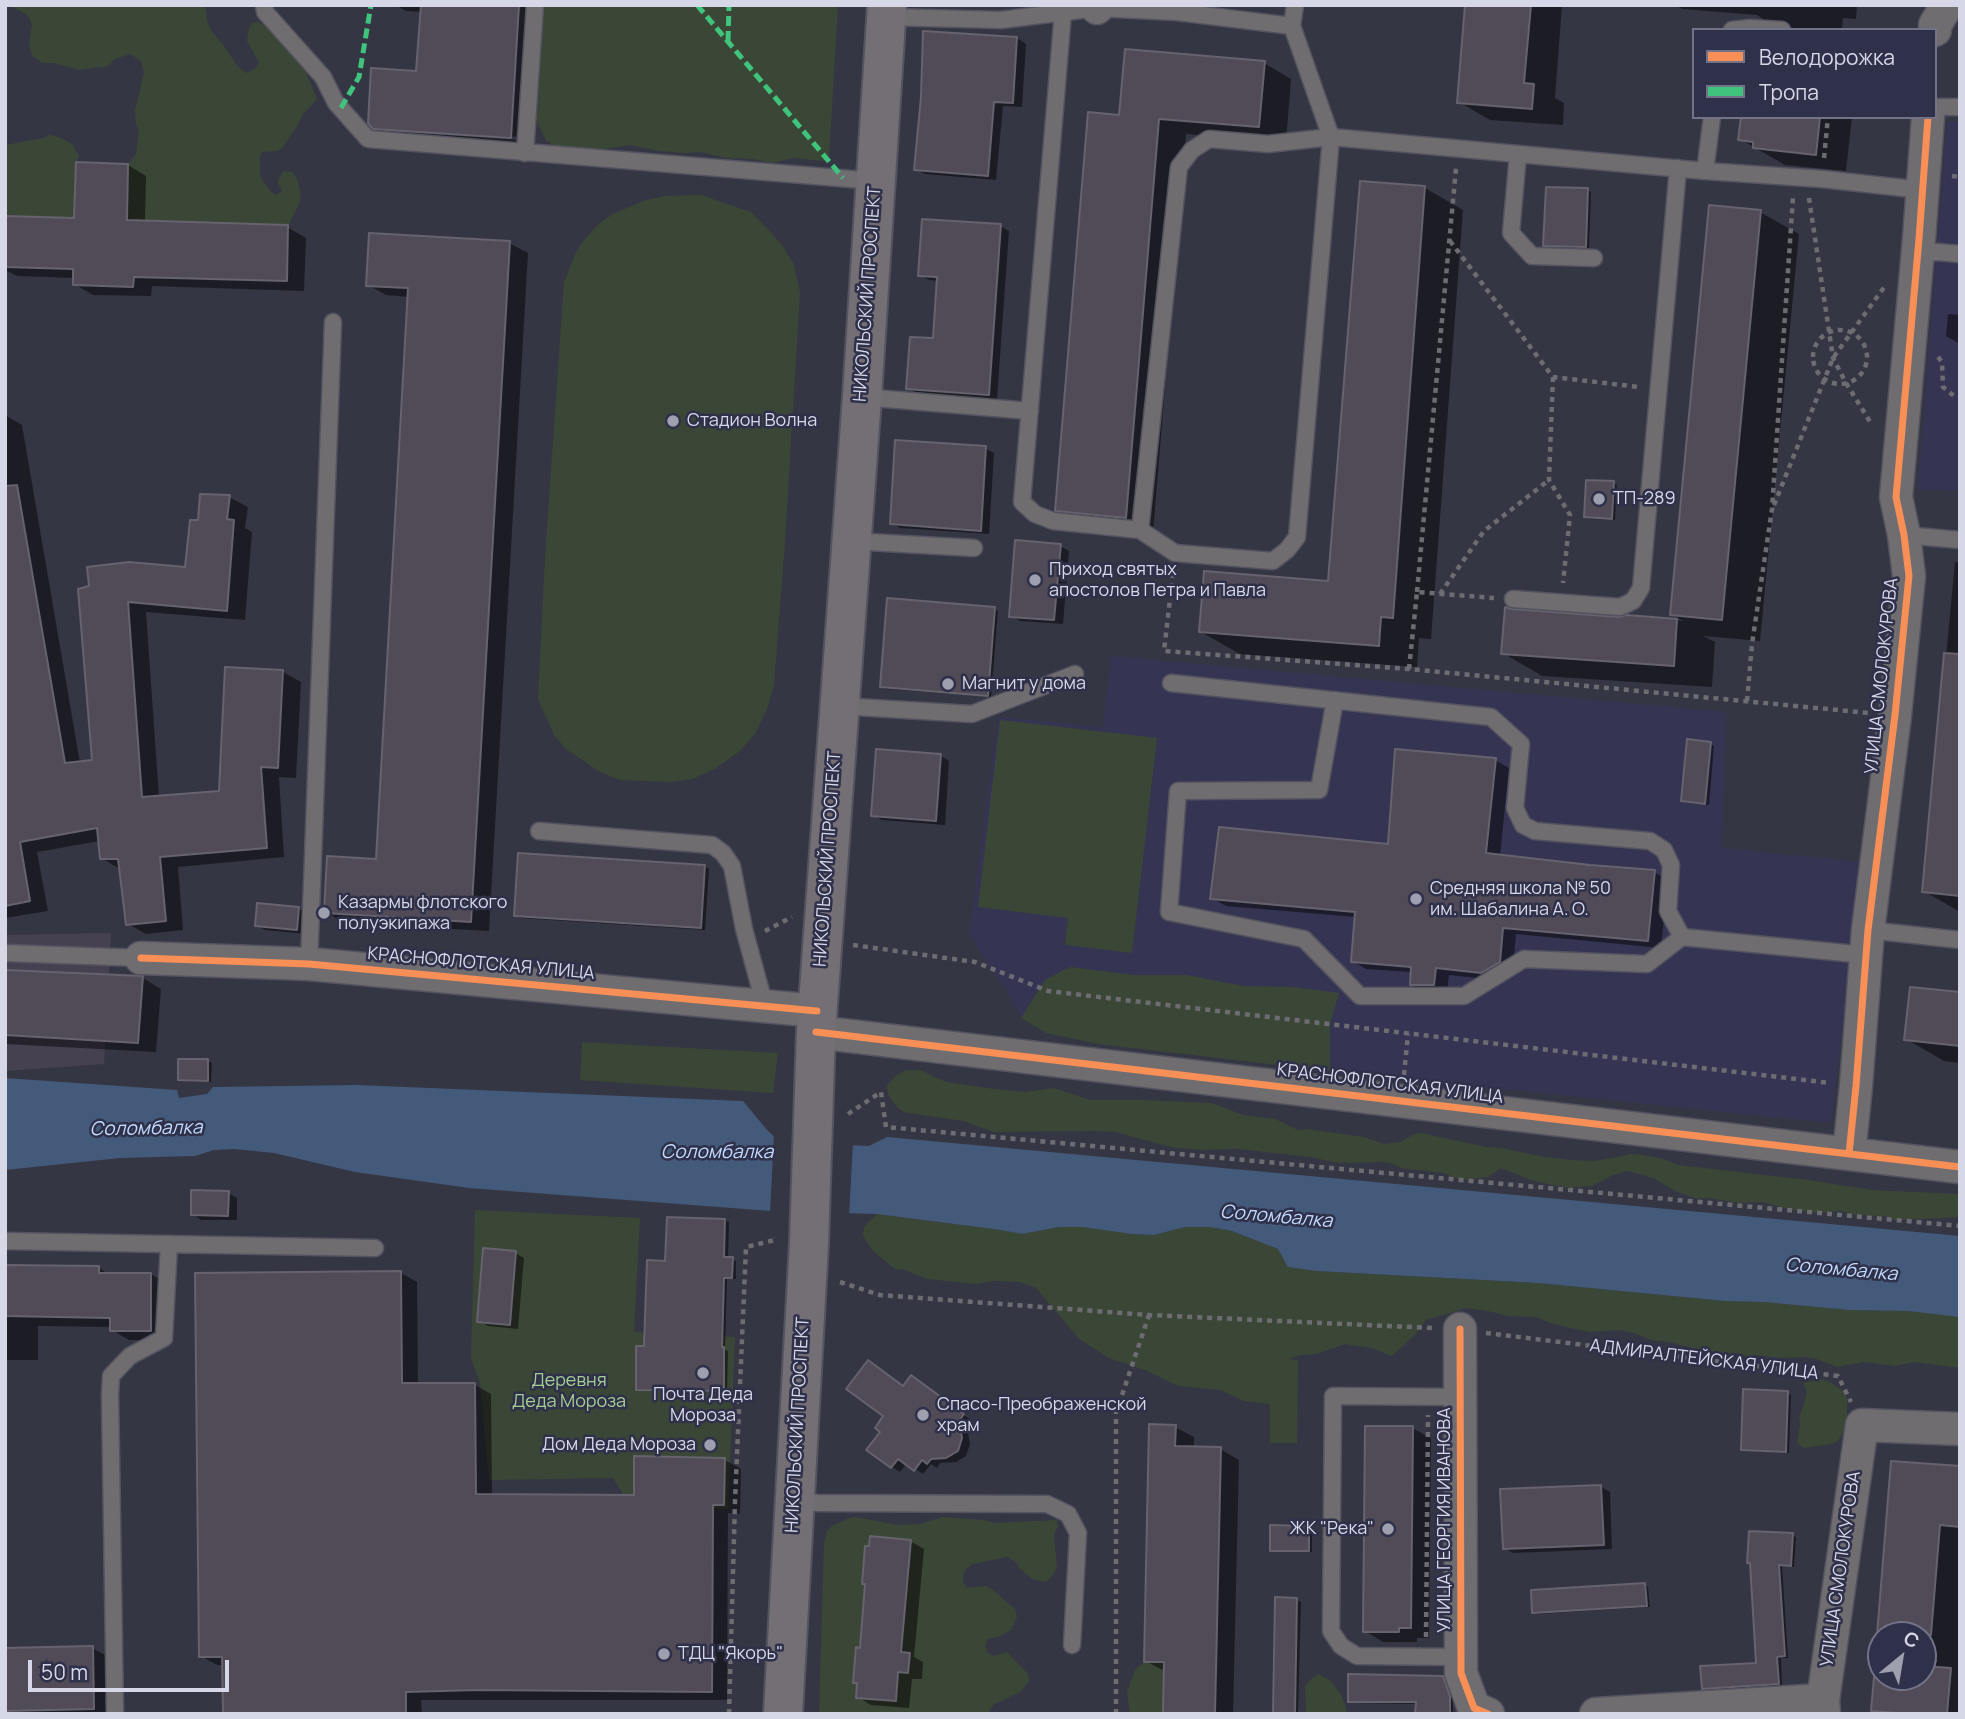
<!DOCTYPE html>
<html>
<head>
<meta charset="utf-8">
<style>
  body { margin:0 }
  #map { position:relative; width:1965px; height:1719px; overflow:hidden; background:#353644; font-family:Manrope,sans-serif }
  canvas { display:block }
  .frame { position:absolute; inset:0; border:7px solid #d6d8e8; pointer-events:none }
  .legend { position:absolute; left:1692px; top:28px; width:245px; height:91px; box-sizing:border-box; background:#2f304a; border:2px solid #727389; margin:0; padding:9px 12px; list-style:none; font-size:21px; color:#d6d8e8 }
  .legend li { display:flex; align-items:center; gap:14px; height:35px }
  .legend b { width:35px; border:2px solid #727389 }
  .north { position:absolute; left:1867px; top:1621px; width:70px; height:70px; box-sizing:border-box; background:#2f304a; border:2px solid #727389; border-radius:50%; rotate:30deg; font-size:19px; font-weight:700; line-height:28px; text-align:center; color:#d6d8e8 }
  .north::after { content:''; display:block; margin:auto; width:24px; height:32px; background:#9e9faf; clip-path:polygon(50% 0,100% 100%,50% 72%,0 100%) }
  .scale { position:absolute; left:28px; top:1660px; width:201px; height:32px; box-sizing:border-box; border:4px solid #d6d8e8; border-top:0; padding-left:9px; font-size:21px; line-height:24px; white-space:nowrap; color:#d6d8e8; -webkit-text-stroke:5px #2f304a; paint-order:stroke }
</style>
</head>
<body>
<div id="map">
<canvas width="1965" height="1719"></canvas>
<div class="frame"></div>
<ul class="legend">
<li><b style="height:9px;background:#f78f57"></b>Велодорожка</li>
<li><b style="height:9px;background:#40c37c"></b>Тропа</li>
</ul>
<div class="north">С</div>
<div class="scale">50 m</div>
</div>
<script>
const c = document.querySelector('canvas').getContext('2d');
c.lineJoin = 'round';
function paint(path, color) { c.fillStyle = color; c.fill(path, 'evenodd'); }
const shape = rows => new Path2D(rows.map(r => 'M' + r).join(''));
function trace(path, color, width, dash) { c.strokeStyle = color; c.lineWidth = width; c.lineCap = dash ? 'butt' : 'round'; c.setLineDash(dash || []); c.stroke(path); }
function label(font, color, halo, rows, align = 'center') {
  c.font = font + ' Manrope,sans-serif'; c.lineWidth = 5; c.setLineDash([]); c.textBaseline = 'middle'; c.strokeStyle = halo; c.fillStyle = color; for (const [text, x, y, turn = 0] of rows) {
    c.save(); c.translate(x, y); c.rotate((+turn || 0) * Math.PI / 180); c.textAlign = isNaN(turn) ? turn : align; if (halo) c.strokeText(text, 0, 0); c.fillText(text, 0, 0); c.restore();
  }
}
paint(shape([
  [111,933,104,1064,5,1071,5,935]
]), '#464151');
paint(shape([
  [1947,121,1960,122,1960,491,1918,490],
  [1111,656,1726,712,1722,848,1862,862,1831,1123,1330,1071,1098,1044,1046,1033,1021,1018,1004,987,969,935,998,717,1103,727]
]), '#353553');
paint(shape([
  [9,5,205,5,208,24,212,32,222,43,238,67,247,73,256,68,259,62,247,41,249,28,253,23,258,22,276,32,304,68,317,99,303,114,296,128,283,147,277,151,262,152,260,156,260,176,270,191,276,195,282,191,278,183,279,178,283,171,292,172,298,180,301,197,299,204,288,225,127,220,128,164,136,154,139,130,136,124,135,110,144,73,141,61,130,54,115,59,108,66,79,70,54,63,42,63,32,55,29,43,32,25,30,19,26,14],
  [543,5,838,5,829,158,823,161,793,158,772,163,752,159,726,158,700,152,686,153,659,151,631,145,604,149,557,148,546,140,538,124,536,117,538,112],
  [49,135,59,137,72,144,79,156,76,162,74,218,5,216,5,145,44,138],
  [701,195,751,212,767,228,781,244,794,264,800,293,785,542,774,685,767,709,755,734,740,751,716,768,693,779,670,782,620,780,600,772,566,749,554,735,538,699,545,557,564,282,576,252,585,239,600,223,613,214,646,200,665,196],
  [1000,720,1157,738,1132,953,1065,945,1068,918,978,907],
  [1070,967,1135,975,1187,975,1244,986,1292,987,1339,993,1330,1024,1330,1071,1098,1044,1046,1033,1021,1018,1045,980],
  [582,1042,778,1053,773,1093,580,1080],
  [906,1070,920,1070,946,1082,994,1089,1025,1092,1054,1088,1090,1100,1142,1100,1212,1103,1243,1115,1275,1119,1298,1130,1306,1129,1364,1137,1384,1144,1400,1142,1415,1134,1421,1133,1486,1147,1501,1148,1545,1157,1570,1160,1595,1161,1633,1154,1642,1155,1664,1159,1678,1165,1809,1180,1871,1190,1960,1194,1960,1217,1895,1220,1884,1216,1856,1215,1841,1211,1816,1213,1789,1209,1762,1202,1739,1203,1709,1198,1695,1198,1677,1192,1655,1179,1640,1174,1626,1171,1611,1176,1592,1186,1568,1188,1534,1181,1501,1168,1488,1177,1461,1180,1444,1173,1401,1168,1391,1163,1383,1162,1339,1163,1310,1157,1238,1149,1201,1150,1170,1147,1116,1132,1094,1131,993,1132,964,1121,908,1113,902,1111,896,1106,888,1094,887,1086,895,1076],
  [475,1210,640,1218,634,1332,735,1337,728,1509,632,1508,613,1478,489,1480,480,1383,471,1358],
  [877,1214,1001,1230,1022,1234,1059,1227,1083,1227,1132,1234,1154,1235,1185,1227,1210,1227,1232,1231,1278,1249,1289,1267,1317,1271,1538,1283,1725,1301,1764,1302,1849,1310,1908,1311,1949,1315,1960,1317,1960,1368,1914,1362,1895,1366,1864,1362,1837,1367,1814,1358,1805,1357,1779,1358,1755,1355,1747,1356,1736,1353,1715,1354,1669,1342,1651,1340,1634,1333,1619,1330,1589,1332,1553,1324,1536,1317,1508,1316,1488,1311,1466,1308,1426,1320,1415,1335,1392,1356,1371,1348,1345,1344,1317,1354,1300,1355,1289,1359,1298,1360,1297,1443,1270,1443,1270,1404,1244,1401,1220,1390,1178,1386,1145,1370,1109,1358,1079,1339,1036,1288,1020,1282,994,1281,976,1284,927,1279,905,1270,895,1269,873,1251,863,1236,864,1227],
  [1821,1379,1830,1382,1844,1392,1847,1400,1847,1425,1838,1441,1831,1444,1804,1448,1797,1443,1800,1425,1799,1417,1803,1408,1807,1391,1803,1383],
  [855,1517,899,1525,920,1524,942,1517,983,1520,996,1523,1057,1520,1058,1527,1054,1534,1057,1568,1050,1579,1045,1582,1032,1579,1019,1568,1017,1563,1007,1557,972,1564,966,1569,963,1575,963,1582,967,1588,986,1586,993,1590,1015,1609,1017,1617,1011,1630,1000,1636,988,1639,985,1646,988,1653,994,1656,1007,1652,1028,1674,1029,1681,1020,1692,993,1705,987,1714,819,1714,824,1544,827,1531,832,1526,849,1518],
  [1144,1662,1164,1662,1163,1714,1130,1714,1127,1692,1135,1670],
  [1319,1674,1332,1682,1336,1688,1341,1695,1348,1714,1306,1714,1305,1686,1313,1677]
]), '#3b4736');
paint(shape([
  [5,1078,177,1090,179,1098,207,1094,213,1087,358,1085,743,1101,768,1131,781,1142,869,1146,887,1137,1960,1236,1960,1317,1908,1311,1849,1310,1764,1302,1725,1301,1538,1283,1317,1271,1288,1267,1278,1249,1232,1231,1210,1227,1185,1227,1154,1235,1132,1234,1082,1227,1059,1227,1022,1234,1001,1230,877,1214,771,1211,469,1188,355,1172,274,1153,234,1149,214,1150,195,1156,120,1158,5,1170]
]), '#445a7b');
paint(shape([
  [774,1132,783,1139,853,1142,849,1217,770,1214]
]), '#353644');
paint(shape([
  [396,5,537,5,529,147,393,139,374,128,417,73,422,12,406,11],
  [386,128,520,137,520,140,386,131],
  [1476,5,1562,5,1555,98,1564,103,1563,125,1490,120,1459,102],
  [1675,5,1857,5,1856,19,1843,18,1842,30,1780,30,1757,15,1682,9],
  [1017,38,1026,44,1022,107,1003,106,996,180,925,174,916,169,922,97],
  [1264,63,1291,79,1286,142,1186,134,1153,533,1085,525,1057,510,1121,117],
  [1742,117,1852,117,1846,171,1785,165,1740,139],
  [128,165,146,176,145,222,287,227,306,238,304,291,152,286,151,296,93,295,74,284,75,278,17,276,5,270,5,218,75,220],
  [1425,188,1463,210,1431,639,1419,638,1417,667,1240,654,1201,632,1330,583],
  [1588,190,1591,192,1589,248,1548,247,1545,245],
  [1760,212,1799,234,1760,641,1703,636,1715,642,1712,687,1542,676,1503,653,1627,617,1683,621,1672,614],
  [1000,226,1009,231,997,399,916,393,908,388,935,340,939,281,929,280,920,275],
  [509,243,528,253,489,931,344,923,326,912,377,861,409,297,386,295,368,285],
  [1948,314,1960,315,1960,344,1946,336],
  [5,415,22,425,80,763,94,761,80,590,187,569,200,522,229,497,248,507,245,528,252,532,245,620,146,612,159,797,221,793,283,672,301,682,296,778,279,777,284,857,178,867,183,930,146,934,128,924,120,869,101,858,100,841,37,852,48,911,5,918],
  [985,448,994,453,989,534,900,528,891,523],
  [1613,483,1617,485,1615,520,1590,519,1586,516],
  [1060,546,1069,551,1063,624,1020,621,1011,616],
  [1955,562,1960,563,1960,912,1924,891],
  [994,609,998,611,991,697,885,689,882,686],
  [1711,744,1714,746,1709,805,1686,803,1683,801],
  [941,756,949,761,945,825,882,820,873,815],
  [1495,760,1509,768,1500,856,1654,872,1668,880,1661,948,1516,934,1513,969,1496,980,1449,975,1447,992,1425,992,1411,985,1412,972,1366,969,1352,961,1356,917,1226,906,1212,898,1390,846],
  [705,866,709,869,705,930,519,918,515,915],
  [299,908,307,914,306,934,265,930,257,925],
  [5,972,143,978,161,989,156,1052,5,1044],
  [1960,994,1960,1063,1944,1061,1906,1039],
  [180,1061,208,1061,212,1063,211,1082,183,1081,180,1079],
  [228,1193,237,1198,237,1220,201,1220,193,1214],
  [725,1220,729,1222,728,1259,736,1261,736,1279,727,1279,725,1350,728,1351,727,1392,641,1391,637,1389,667,1263],
  [515,1253,524,1258,518,1329,488,1326,479,1321],
  [5,1267,99,1268,110,1275,151,1274,168,1284,168,1340,129,1340,112,1330,112,1327,38,1326,38,1360,5,1360],
  [401,1273,417,1282,418,1385,475,1385,491,1394,492,1496,635,1497,725,1460,741,1469,740,1514,728,1513,727,1700,421,1700,422,1714,225,1714,224,1665,217,1665,201,1656],
  [920,1383,971,1420,967,1426,970,1444,966,1456,956,1462,940,1463,937,1468,931,1464,923,1474,907,1463,900,1472,892,1467,882,1432,904,1388],
  [1787,1393,1791,1395,1789,1453,1746,1451,1743,1449],
  [1175,1427,1194,1437,1194,1448,1220,1449,1239,1460,1233,1714,1165,1714,1165,1671,1145,1661],
  [1412,1428,1431,1438,1429,1638,1417,1638,1417,1642,1383,1642,1365,1631],
  [1892,1463,1960,1468,1960,1714,1880,1714,1873,1710],
  [1881,1635,1923,1635,1923,1677,1881,1677],
  [1601,1487,1610,1492,1612,1549,1513,1553,1504,1548],
  [1309,1527,1312,1530,1312,1552,1275,1552,1272,1550],
  [1792,1535,1796,1537,1794,1567,1782,1566,1788,1658,1781,1658,1782,1686,1707,1690,1703,1688,1758,1664,1751,1564,1749,1562],
  [910,1541,924,1549,914,1657,923,1662,922,1679,912,1679,909,1708,871,1705,858,1697,870,1548],
  [1645,1585,1648,1587,1650,1607,1538,1614,1534,1612],
  [1297,1600,1301,1602,1298,1714,1274,1714],
  [92,1648,111,1658,112,1714,5,1714,5,1650],
  [1443,1677,1447,1680,1453,1699,1453,1714,1417,1714,1417,1704,1353,1703,1349,1701]
]), '#0007');
const building = shape([
  [421,5,519,5,511,138,373,129,368,123,371,68,416,71,421,5],
  [1465,5,1531,5,1524,83,1534,84,1532,109,1457,103,1465,5],
  [923,31,1017,37,1013,103,994,102,988,176,914,170,921,97,923,31],
  [1125,49,1265,61,1259,127,1159,119,1126,518,1055,511,1088,112,1119,115,1125,49],
  [1741,117,1820,117,1816,155,1753,148,1753,142,1738,140,1741,117],
  [76,162,128,164,127,220,288,225,287,281,134,277,133,287,73,285,73,269,5,267,5,216,74,218,76,162],
  [1360,181,1425,186,1393,618,1381,617,1379,646,1199,632,1204,571,1328,581,1360,181],
  [1546,187,1588,188,1586,247,1543,246,1546,187],
  [1709,205,1761,210,1722,620,1670,615,1709,205],
  [922,219,1001,224,989,395,906,389,910,337,933,338,937,277,918,276,922,219],
  [369,233,510,241,471,922,324,913,327,856,376,859,408,288,366,286,369,233],
  [895,440,986,446,981,531,890,524,895,440],
  [1586,480,1614,481,1612,519,1584,517,1586,480],
  [17,485,65,763,92,760,78,589,89,586,87,567,129,562,185,567,190,520,198,520,200,494,230,495,227,519,234,520,227,611,128,602,142,797,219,791,225,667,283,670,278,768,261,767,267,848,160,857,166,921,126,925,118,859,100,859,97,828,20,842,30,901,5,906,5,486,17,485],
  [1015,540,1061,544,1054,620,1009,617,1015,540],
  [887,598,995,607,988,696,880,687,887,598],
  [1505,607,1512,609,1619,617,1627,615,1677,619,1674,666,1501,654,1505,607],
  [1944,653,1960,654,1960,896,1922,892,1944,653],
  [1687,739,1711,742,1705,804,1681,801,1687,739],
  [876,749,941,754,936,821,871,816,876,749],
  [1395,749,1496,758,1486,853,1590,865,1655,870,1648,941,1503,928,1500,962,1481,973,1436,968,1434,985,1410,985,1411,967,1351,962,1355,912,1210,899,1219,827,1388,844,1395,749],
  [518,853,705,865,701,928,514,916,518,853],
  [257,903,299,907,297,930,255,926,257,903],
  [5,970,143,976,138,1043,5,1035,5,970],
  [1910,987,1960,992,1960,1046,1904,1040,1910,987],
  [178,1059,208,1059,208,1081,178,1080,178,1059],
  [191,1190,229,1191,228,1216,191,1215,191,1190],
  [667,1217,725,1219,724,1257,733,1257,732,1278,724,1278,722,1347,724,1347,724,1391,636,1390,636,1346,644,1346,647,1260,665,1261,667,1217],
  [483,1248,516,1251,510,1325,477,1322,483,1248],
  [5,1265,99,1266,99,1273,151,1273,151,1331,110,1331,110,1318,5,1316,5,1265],
  [401,1271,402,1383,475,1383,476,1494,634,1495,634,1456,725,1458,724,1505,713,1505,712,1692,478,1690,406,1692,406,1714,223,1714,222,1657,199,1657,195,1273,401,1271],
  [868,1360,903,1386,911,1375,964,1414,959,1421,962,1438,958,1451,946,1458,931,1459,927,1464,922,1460,914,1471,898,1459,891,1468,866,1450,880,1432,875,1428,883,1416,846,1389,868,1360],
  [1743,1389,1788,1391,1786,1452,1741,1450,1743,1389],
  [1149,1424,1176,1425,1175,1446,1221,1447,1215,1714,1163,1714,1164,1662,1144,1662,1149,1424],
  [1365,1426,1413,1426,1411,1628,1399,1628,1399,1632,1363,1632,1365,1426],
  [1891,1461,1960,1466,1960,1527,1940,1525,1931,1635,1877,1635,1891,1461],
  [1601,1485,1604,1545,1503,1549,1500,1489,1601,1485],
  [1270,1525,1309,1526,1309,1551,1270,1551,1270,1525],
  [1749,1531,1793,1533,1791,1566,1779,1565,1785,1656,1777,1657,1779,1684,1702,1689,1700,1666,1756,1663,1750,1563,1747,1563,1749,1531],
  [870,1536,911,1540,901,1652,910,1653,908,1673,898,1672,896,1701,856,1698,857,1683,853,1683,856,1647,860,1648,865,1584,862,1584,865,1546,869,1546,870,1536],
  [1645,1583,1647,1606,1532,1613,1531,1590,1645,1583],
  [1275,1597,1297,1598,1295,1714,1273,1714,1275,1597],
  [93,1646,94,1709,5,1711,5,1648,93,1646],
  [1923,1666,1951,1668,1947,1714,1911,1714,1871,1711,1874,1677,1923,1677,1923,1666],
  [1348,1674,1443,1676,1450,1696,1450,1714,1415,1714,1416,1702,1348,1702,1348,1674]
]);
paint(building, '#504b57');
trace(building, '#66626e', 2);
const lane = shape([
  [264,5,265,12,323,77,336,103,368,139,875,181],
  [1063,12,1022,502,1035,514,1053,521,1140,530,1179,167,1192,150,1209,139,1268,144,1331,137,1705,171,1822,179,1922,190],
  [886,17,1001,20,1097,8,1177,12,1292,26],
  [1732,30,1750,28,1782,30],
  [1935,107,1960,107],
  [525,153,535,5],
  [1518,154,1511,233,1532,256,1594,258],
  [1705,171,1712,117],
  [1918,254,1937,252,1960,254],
  [862,397,1030,411],
  [1140,530,1175,553,1273,561,1287,550,1297,537,1331,137,1292,26,1295,5],
  [1904,535,1960,540],
  [851,541,974,548],
  [1513,599,1620,607,1633,601,1641,588,1678,168],
  [1171,683,1491,717,1521,744,1515,808,1523,825,1535,831,1650,841,1664,850,1671,865,1668,911,1682,937,1866,955],
  [1335,700,1319,790,1178,791,1169,912,1304,939,1360,996,1464,996,1524,959,1647,964,1682,937],
  [839,706,972,714,1075,674],
  [539,831,712,845,723,853,732,866,744,929,765,1006],
  [1868,930,1960,940],
  [5,953,141,958],
  [309,964,333,322],
  [5,1241,375,1248],
  [1460,1397,1333,1396,1331,1631,1341,1646,1357,1656,1461,1657],
  [794,1500,817,1503,1047,1504,1068,1514,1078,1533,1072,1645],
  [115,1714,110,1395,111,1376,130,1356,164,1338,169,1244]
]);
const street = shape([
  [1097,8,1097,5],
  [1935,30,1935,25,1947,5],
  [141,958,309,964,817,1011],
  [816,1032,1960,1167],
  [1849,1154,1856,1086,1868,930,1895,715,1909,576,1904,535,1896,497,1919,239,1928,117],
  [1460,1329,1461,1673,1474,1708,1488,1714],
  [1596,1714,1823,1700],
  [1824,1714,1823,1700,1862,1425,1960,1429]
]);
const secondary = shape([
  [783,1714,809,1243,816,1032,862,397,887,5]
]);
trace(lane, '#545460', 19);
trace(street, '#545460', 35);
trace(secondary, '#545460', 42);
trace(shape([
  [1824,158,1828,117],
  [1952,176,1960,177],
  [1809,198,1833,358,1846,383,1872,425],
  [1450,241,1553,377,1639,387],
  '1813 357a27 27 0 1 1 54 0a27 27 0 1 1-54 0Z',
  [1938,357,1942,362,1943,387,1954,396,1960,396],
  [1553,377,1549,480,1570,515,1563,583],
  [1774,505,1833,358,1885,286],
  [1173,573,1164,651,1409,669,1869,713],
  [1417,592,1456,168],
  [1440,594,1484,531,1549,480],
  [1409,669,1417,592,1494,598],
  [1747,701,1752,644,1772,509,1793,197],
  [765,931,792,917],
  [853,945,975,962,1048,991,1830,1083],
  [1404,1075,1408,1034],
  [848,1114,881,1092,886,1127,1960,1226],
  [840,1282,880,1295,1149,1315,1432,1328],
  [1486,1333,1838,1376,1851,1402],
  [1426,1637,1428,1415],
  [729,1714,735,1501,746,1247,775,1240,775,1237],
  [1116,1714,1116,1413,1149,1315]
]), '#6d6c72', 4.5, [5, 5]);
trace(lane, '#706d71', 16);
trace(street, '#706d71', 32);
trace(secondary, '#746f74', 38);
trace(shape([
  [697,5,843,178],
  [728,41,729,5],
  [341,108,359,77,371,5]
]), '#40c37c', 5, [10, 5]);
trace(shape([
  [141,958,309,964,817,1011],
  [816,1032,1960,1167],
  [1849,1154,1856,1086,1868,930,1895,715,1909,576,1904,535,1896,497,1919,239,1928,117],
  [1460,1329,1461,1673,1474,1708,1488,1714]
]), '#f78f57', 7);
for (const [x, y, r, color] of [
  [673,421,7,"#9e9faf"],
  [1599,499,7,"#9e9faf"],
  [1035,580,7,"#9e9faf"],
  [948,684,7,"#9e9faf"],
  [1416,899,7,"#9e9faf"],
  [324,913,7,"#9e9faf"],
  [703,1373,7,"#9e9faf"],
  [923,1415,7,"#9e9faf"],
  [710,1445,7,"#9e9faf"],
  [1388,1529,7,"#9e9faf"],
  [664,1654,7,"#9e9faf"]
]) { const dot = new Path2D(); dot.arc(x, y, r, 0, 2 * Math.PI); c.fillStyle = color; c.fill(dot); trace(dot, '#2f304a', 2.5); }
label('18px', '#d6d8e8', '#2f304a', [
  ["НИКОЛЬСКИЙ ПРОСПЕКТ",868,294,-86],
  ["УЛИЦА СМОЛОКУРОВА",1882,676,-84],
  ["НИКОЛЬСКИЙ ПРОСПЕКТ",828,859,-86],
  ["КРАСНОФЛОТСКАЯ УЛИЦА",481,964,5],
  ["КРАСНОФЛОТСКАЯ УЛИЦА",1390,1084,7],
  ["АДМИРАЛТЕЙСКАЯ УЛИЦА",1704,1360,7],
  ["НИКОЛЬСКИЙ ПРОСПЕКТ",798,1425,-87],
  ["УЛИЦА ГЕОРГИЯ ИВАНОВА",1445,1520,-90],
  ["УЛИЦА СМОЛОКУРОВА",1841,1569,-82]
]);
label('18px', '#d6d8e8', '#2f304a', [
  ["Стадион Волна",687,421],
  ["ТП-289",1613,499],
  ["Приход святых",1049,570],
  ["апостолов Петра и Павла",1049,591],
  ["Магнит у дома",962,684],
  ["Средняя школа № 50",1430,889],
  ["им. Шабалина А. О.",1430,910],
  ["Казармы флотского",338,903],
  ["полуэкипажа",338,924],
  ["Почта Деда",703,1395,"center"],
  ["Мороза",703,1416,"center"],
  ["Спасо-Преображенской",937,1405],
  ["храм",937,1426],
  ["Дом Деда Мороза",696,1445,"right"],
  ["ЖК \"Река\"",1374,1529,"right"],
  ["ТДЦ \"Якорь\"",678,1654]
], 'left');
label('18px', '#a5ce91', '#2f304a', [
  ["Деревня",569,1381],
  ["Деда Мороза",569,1402]
]);
label('italic 19px', '#c0d9fc', '#2f304a', [
  ["Соломбалка",146,1129,-1],
  ["Соломбалка",717,1153],
  ["Соломбалка",1276,1217,5],
  ["Соломбалка",1841,1270,5]
]);
</script>
</body>
</html>
